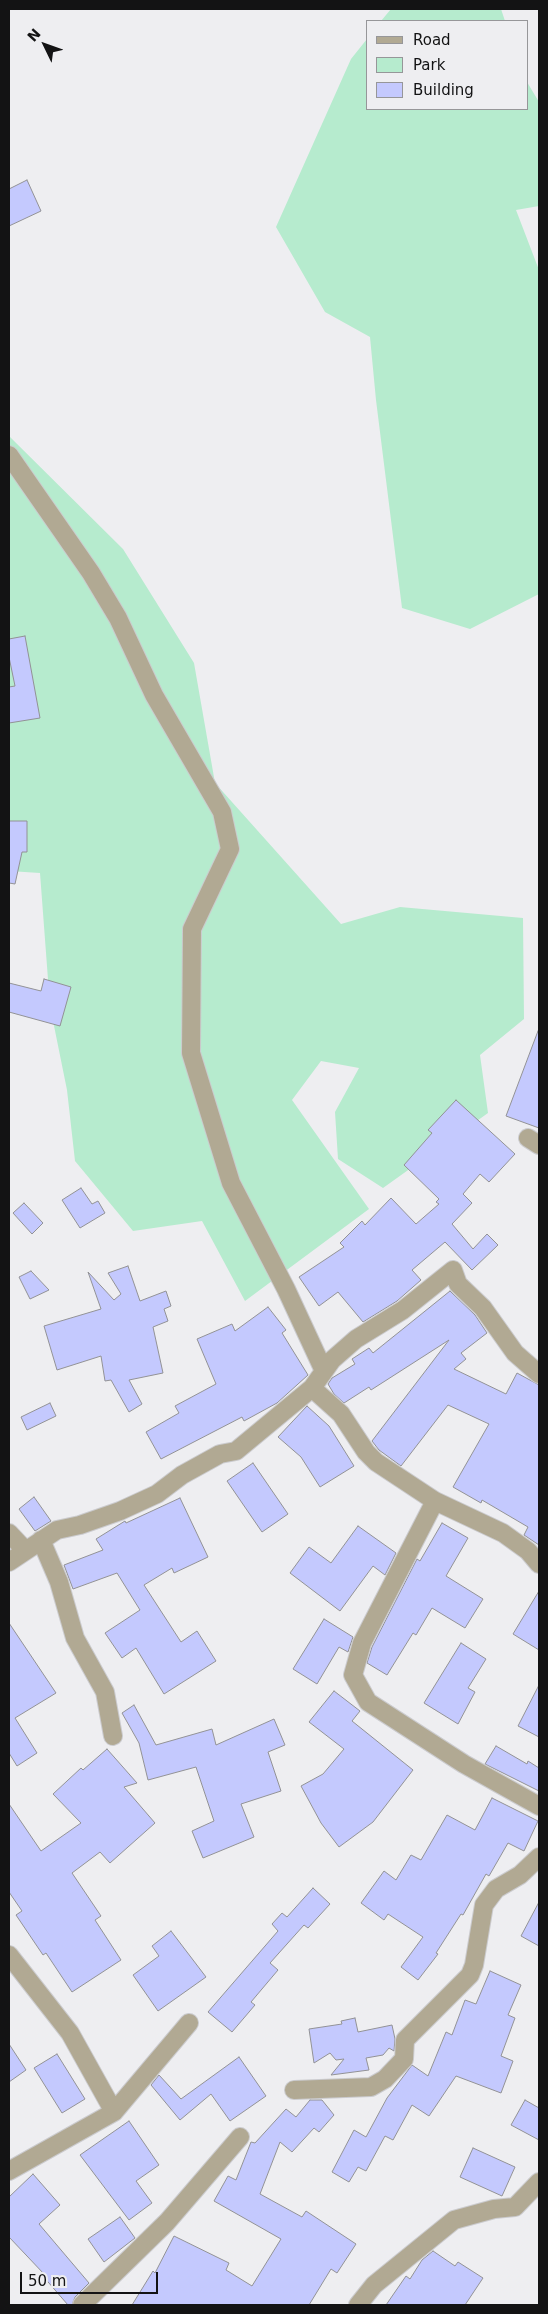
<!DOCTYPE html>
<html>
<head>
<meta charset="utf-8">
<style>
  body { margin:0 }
  #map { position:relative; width:548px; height:2314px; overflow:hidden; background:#eeeef1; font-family:"DejaVu Sans",sans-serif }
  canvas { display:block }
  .frame { position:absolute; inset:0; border:10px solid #131314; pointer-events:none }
  .legend { position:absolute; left:366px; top:20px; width:162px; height:90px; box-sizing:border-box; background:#eeeef1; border:1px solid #969699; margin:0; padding:6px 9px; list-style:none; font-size:15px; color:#131314 }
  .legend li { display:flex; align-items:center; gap:10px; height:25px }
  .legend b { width:25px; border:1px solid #969699 }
  .north { position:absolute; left:20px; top:20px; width:50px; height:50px; -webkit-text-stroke:4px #eeeef1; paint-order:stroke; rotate:312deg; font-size:14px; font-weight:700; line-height:20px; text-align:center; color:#131314 }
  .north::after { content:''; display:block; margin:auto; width:18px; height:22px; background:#131314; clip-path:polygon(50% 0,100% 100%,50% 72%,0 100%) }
  .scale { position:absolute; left:20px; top:2272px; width:138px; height:22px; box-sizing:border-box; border:2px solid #131314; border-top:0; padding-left:6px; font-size:15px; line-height:18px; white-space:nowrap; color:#131314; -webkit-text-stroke:4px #eeeef1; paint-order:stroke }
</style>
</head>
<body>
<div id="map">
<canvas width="548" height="2314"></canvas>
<div class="frame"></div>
<ul class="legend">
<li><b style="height:6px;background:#b1a993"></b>Road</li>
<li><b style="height:14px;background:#b6ebce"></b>Park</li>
<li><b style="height:14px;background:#c4c9fe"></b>Building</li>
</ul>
<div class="north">N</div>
<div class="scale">50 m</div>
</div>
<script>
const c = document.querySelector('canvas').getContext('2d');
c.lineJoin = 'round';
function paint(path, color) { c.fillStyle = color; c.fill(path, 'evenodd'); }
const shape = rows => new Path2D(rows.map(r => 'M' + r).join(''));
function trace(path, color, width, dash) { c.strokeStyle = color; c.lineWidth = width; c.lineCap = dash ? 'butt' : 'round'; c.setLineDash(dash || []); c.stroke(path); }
paint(shape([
  [391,9,501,9,505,21,381,21],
  [367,39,367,109,527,109,527,82,539,102,539,206,516,210,539,270,539,594,470,629,402,608,376,400,370,337,325,312,276,227,351,59],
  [9,436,123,549,194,663,215,783,341,924,400,907,523,918,524,1019,480,1055,488,1113,383,1188,338,1159,335,1112,359,1068,321,1061,292,1100,369,1209,245,1301,202,1221,133,1231,75,1161,67,1090,50,1006,40,873,9,871]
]), '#b6ebce');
const building = shape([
  [27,180,41,211,9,226,9,189,27,180],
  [25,636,40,718,9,723,9,687,15,686,9,657,9,639,25,636],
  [9,821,27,821,27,852,22,852,15,884,9,883,9,821],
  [44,979,71,987,60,1026,9,1012,9,983,41,991,44,979],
  [538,1031,539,1031,539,1128,506,1116,538,1031],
  [456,1100,515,1154,489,1182,480,1174,463,1194,472,1203,452,1224,473,1249,487,1234,498,1245,472,1270,445,1242,412,1270,421,1280,397,1301,363,1322,338,1292,319,1306,299,1277,344,1247,340,1243,362,1221,365,1225,391,1198,416,1224,439,1204,436,1202,439,1199,404,1165,432,1133,428,1130,456,1100],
  [81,1188,92,1204,98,1201,105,1213,80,1228,62,1200,81,1188],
  [24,1203,43,1223,32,1234,13,1213,24,1203],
  [128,1266,140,1301,166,1291,171,1306,164,1309,168,1321,153,1327,163,1373,129,1380,142,1404,129,1412,111,1380,105,1381,101,1356,57,1370,44,1326,101,1309,88,1272,114,1300,121,1294,108,1273,128,1266],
  [31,1271,49,1290,30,1299,19,1277,31,1271],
  [450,1291,475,1315,487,1333,461,1353,466,1359,454,1369,506,1394,517,1373,539,1385,539,1545,524,1535,528,1527,482,1500,481,1503,453,1487,489,1424,448,1405,401,1466,379,1450,372,1441,449,1340,371,1390,369,1387,344,1403,334,1394,328,1384,332,1378,355,1364,352,1359,369,1348,373,1353,450,1291],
  [268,1307,286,1330,282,1333,308,1375,277,1403,244,1421,242,1417,161,1459,146,1432,179,1413,175,1406,216,1384,197,1339,232,1324,235,1331,268,1307],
  [50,1403,56,1416,27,1430,21,1417,50,1403],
  [307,1406,329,1426,354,1466,320,1487,301,1457,278,1437,307,1406],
  [253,1463,288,1514,262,1532,227,1481,253,1463],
  [34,1497,51,1521,35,1531,19,1509,34,1497],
  [180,1498,208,1557,174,1573,172,1568,144,1585,181,1642,197,1631,216,1661,164,1694,136,1648,122,1658,105,1633,140,1610,117,1573,73,1589,64,1565,103,1550,96,1539,125,1521,126,1523,180,1498],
  [442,1523,468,1538,446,1576,483,1599,465,1628,432,1608,416,1635,413,1633,387,1675,367,1663,372,1647,417,1559,420,1561,442,1523],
  [358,1526,396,1553,385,1575,373,1566,340,1611,290,1573,309,1547,331,1563,358,1526],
  [539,1591,539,1650,513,1634,539,1591],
  [324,1619,353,1637,348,1652,339,1647,317,1684,293,1669,324,1619],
  [9,1623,56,1693,15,1718,37,1753,17,1766,9,1753,9,1623],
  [461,1643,486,1659,468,1688,475,1692,458,1724,424,1703,461,1643],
  [539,1685,539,1737,518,1726,539,1685],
  [334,1691,360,1711,352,1721,413,1770,373,1822,339,1847,321,1823,301,1786,323,1774,344,1749,309,1722,334,1691],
  [134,1705,156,1745,212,1729,216,1745,274,1719,285,1745,268,1752,281,1791,241,1804,254,1837,203,1858,192,1831,214,1821,196,1767,148,1780,139,1743,122,1713,134,1705],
  [496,1746,527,1764,528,1761,539,1768,539,1791,485,1764,496,1746],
  [107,1749,137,1783,124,1787,155,1823,110,1863,100,1852,72,1873,101,1916,95,1920,121,1960,72,1992,46,1953,43,1955,16,1915,22,1911,9,1892,9,1804,41,1851,81,1823,53,1794,81,1768,83,1770,107,1749],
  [492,1798,538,1821,524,1851,508,1843,489,1876,486,1874,463,1915,461,1914,436,1953,438,1954,418,1980,401,1967,423,1937,388,1914,384,1920,361,1903,384,1871,396,1880,411,1855,421,1860,447,1815,475,1830,492,1798],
  [313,1888,330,1904,308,1928,304,1925,270,1963,278,1970,251,2002,255,2005,232,2032,208,2012,278,1931,272,1924,282,1913,287,1917,313,1888],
  [539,1902,539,1946,521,1936,539,1902],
  [171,1931,206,1977,158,2011,133,1975,159,1956,152,1946,171,1931],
  [490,1971,521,1985,508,2015,515,2018,501,2056,513,2061,501,2093,456,2076,429,2116,412,2105,393,2140,385,2136,366,2171,358,2167,349,2182,332,2172,354,2130,366,2137,387,2098,412,2065,428,2076,446,2032,452,2035,465,2000,476,2004,490,1971],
  [355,2018,358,2032,392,2025,395,2039,394,2051,389,2048,383,2055,366,2058,369,2070,331,2075,344,2059,336,2060,330,2053,314,2063,309,2029,342,2024,341,2021,355,2018],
  [9,2044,26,2070,9,2082,9,2044],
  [57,2054,85,2099,62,2113,34,2068,57,2054],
  [239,2057,266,2096,230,2121,211,2094,180,2120,151,2085,159,2075,181,2099,239,2057],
  [310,2100,322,2100,334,2115,319,2132,314,2128,292,2152,280,2142,260,2194,302,2217,306,2211,356,2244,337,2273,331,2269,309,2305,132,2305,153,2271,155,2273,174,2236,229,2263,226,2270,252,2286,281,2239,214,2201,228,2176,236,2180,251,2142,255,2143,286,2109,296,2117,310,2100],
  [525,2100,539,2108,539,2140,511,2125,525,2100],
  [129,2121,159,2165,136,2181,152,2203,129,2220,80,2155,129,2121],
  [473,2148,515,2167,502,2196,460,2177,473,2148],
  [33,2174,60,2205,39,2224,89,2283,75,2297,72,2305,68,2305,42,2275,44,2274,9,2237,9,2197,33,2174],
  [120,2217,135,2238,104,2262,88,2239,120,2217],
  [433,2251,455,2266,458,2262,483,2278,465,2305,386,2305,406,2276,410,2279,422,2260,433,2251]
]);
paint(building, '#c4c9fe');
trace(building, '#929295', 1);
const minor = shape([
  [9,455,91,573,118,618,154,695,222,812,230,849,192,929,191,1053,231,1183,286,1289,324,1371],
  [528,1138,539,1145],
  [312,1388,341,1414,366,1452,376,1462,435,1501,503,1533,528,1551,539,1564],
  [435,1501,362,1643,353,1675,368,1702,464,1764,539,1806],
  [9,1533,25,1550],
  [41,1540,59,1582,75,1638,105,1692,113,1736],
  [9,1562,57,1530,80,1525,120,1511,157,1494,182,1475,220,1454,236,1451,312,1388,332,1360,356,1339,403,1310,453,1270,458,1284,483,1308,515,1353,539,1374],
  [9,1955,70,2033,114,2112],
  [294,2090,371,2087,385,2079,404,2059,405,2040,470,1975,474,1965,484,1905,496,1889,520,1875,539,1857],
  [9,2171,114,2112,189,2023],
  [82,2305,167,2222,240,2137],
  [358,2305,374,2285,454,2220,494,2209,515,2207,539,2182]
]);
trace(minor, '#cbcbce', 20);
trace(minor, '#b1a993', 18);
</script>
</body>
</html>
